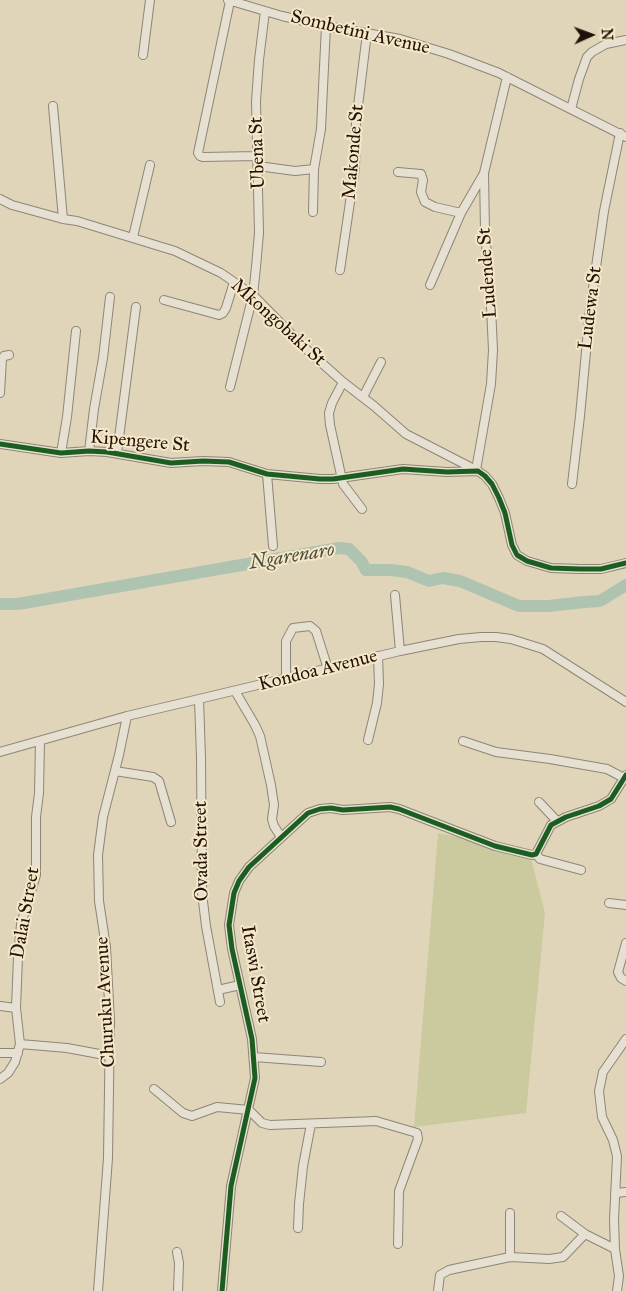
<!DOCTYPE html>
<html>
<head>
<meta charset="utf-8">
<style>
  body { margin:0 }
  #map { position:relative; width:626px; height:1291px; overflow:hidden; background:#e0d5b9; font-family:"IM FELL Great Primer",serif }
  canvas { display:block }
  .north { position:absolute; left:566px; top:10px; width:50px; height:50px; -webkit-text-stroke:4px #f5e8c8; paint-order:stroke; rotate:88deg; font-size:14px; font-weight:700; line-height:20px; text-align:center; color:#241209 }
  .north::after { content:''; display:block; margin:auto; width:18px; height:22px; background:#241209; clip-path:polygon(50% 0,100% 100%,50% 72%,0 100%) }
</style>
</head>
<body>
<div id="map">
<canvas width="626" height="1291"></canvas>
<div class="north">N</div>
</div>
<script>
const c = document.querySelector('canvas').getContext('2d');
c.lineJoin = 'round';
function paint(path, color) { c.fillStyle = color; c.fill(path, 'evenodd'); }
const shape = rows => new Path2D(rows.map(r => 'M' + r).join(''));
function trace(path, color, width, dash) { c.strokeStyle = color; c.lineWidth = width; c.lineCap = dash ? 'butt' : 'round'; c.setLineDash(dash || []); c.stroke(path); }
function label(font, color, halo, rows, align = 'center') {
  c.font = font + ' "IM FELL Great Primer",serif'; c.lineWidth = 4; c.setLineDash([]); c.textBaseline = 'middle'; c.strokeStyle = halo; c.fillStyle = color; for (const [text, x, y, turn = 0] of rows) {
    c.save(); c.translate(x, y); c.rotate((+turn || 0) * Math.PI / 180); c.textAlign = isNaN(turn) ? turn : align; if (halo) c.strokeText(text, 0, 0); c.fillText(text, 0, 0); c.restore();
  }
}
paint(shape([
  [438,833,529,851,545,913,526,1113,414,1127]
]), '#cbc99e');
trace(shape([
  [0,604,18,604,339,548,349,549,361,561,366,570,391,570,407,572,429,581,443,578,460,581,519,606,549,606,584,602,600,601,626,585]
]), '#afc3b1', 12);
const minor = shape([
  [228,0,282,16,326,26,400,39,449,54,499,73,626,137],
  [230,1,198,153,200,156,203,157,257,156],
  [143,55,150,0],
  [53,106,63,219],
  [571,109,579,79,587,57,592,52,606,44,626,40],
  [258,166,295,171,314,169,321,129,326,26],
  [398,172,421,174,423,180,421,192,425,202,435,207,461,213],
  [0,199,12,205,63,219,77,221,175,251,221,273,253,295,305,348,343,382,374,406,406,434,478,471],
  [313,212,314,169],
  [133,237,150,165],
  [340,270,355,168,356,122,367,33],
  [430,285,461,213,483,175],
  [164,300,219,315,223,313,226,308,234,282],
  [343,382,332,403,329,413,330,425,343,484,362,509],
  [230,387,253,295,256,267,259,233,256,101,259,60,265,11],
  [0,393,2,359,4,356,9,355],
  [363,397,381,362],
  [0,444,61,453,89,451,107,452,171,463,203,461,229,462,267,474,320,479,333,479,403,469,447,472,478,471,485,476,492,484,499,498,505,513,512,545,517,555,527,561,551,568,580,569,601,569,626,563],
  [89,451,94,409,103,358,110,297],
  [61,453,67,417,76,331],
  [117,453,136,307],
  [476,470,491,384,493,350,491,307,485,230,484,173,507,77],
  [267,474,273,546],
  [572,484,580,416,590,309,604,211,620,133],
  [395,595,400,651],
  [286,678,286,641,293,628,310,626,316,631,328,669],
  [235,691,255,725,260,736,271,785,274,805,272,819,274,826,281,837],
  [199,699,201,757,202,893,206,926,220,1002],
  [368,740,377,703,379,684,378,656],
  [463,741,496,752,550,759,607,769,624,778],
  [0,752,127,716,199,699,400,651,459,639,481,637,496,637,511,639,543,649,626,702],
  [115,771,153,777,159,781,171,822],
  [539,802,557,821],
  [536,854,540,859,581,870],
  [609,903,626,905],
  [626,943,618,972,621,978,626,981],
  [218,990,240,985],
  [0,1006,16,1008],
  [20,1044,67,1048,110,1056],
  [0,1053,18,1053],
  [254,1057,321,1062],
  [0,1079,8,1073,15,1062,20,1044,16,1008,18,957,21,924,36,875,36,817,39,793,40,741],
  [154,1089,183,1113,192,1116,217,1107,249,1110,262,1123,270,1125,376,1121,417,1133,418,1139,399,1191,398,1244],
  [615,1193,626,1192],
  [510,1213,510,1257],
  [561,1216,585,1234,615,1249],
  [298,1228,299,1204,303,1166,311,1124],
  [177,1252,179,1263,178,1291],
  [98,1291,108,1158,110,1021,106,947,99,901,98,855,103,817,119,755,127,716],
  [222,1291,231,1186,255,1078,252,1039,232,949,229,925,234,893,239,881,249,867,308,813,320,809,331,808,343,810,390,807,399,809,495,846,532,855,536,854,551,825,566,817,599,806,611,799,626,775],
  [438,1291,440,1275,449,1270,510,1257,549,1259,563,1257,585,1234],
  [617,1291,619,1276,615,1249,614,1220,617,1156,613,1140,602,1117,599,1091,603,1072,626,1039]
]);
trace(minor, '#8e8575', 10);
trace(minor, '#e5e0d2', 8);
trace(shape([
  [0,444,61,453,89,451,107,452,171,463,203,461,229,462,267,474,320,479,333,479,403,469,447,472,478,471,485,476,492,484,499,498,505,513,512,545,517,555,527,561,551,568,580,569,601,569,626,563],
  [222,1291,231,1186,255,1078,252,1039,232,949,229,925,234,893,239,881,249,867,308,813,320,809,331,808,343,810,390,807,399,809,495,846,532,855,536,854,551,825,566,817,599,806,611,799,626,775]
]), '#1b5e20', 5);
label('19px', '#241209', '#f5e8c8', [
  ["Sombetini Avenue",360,33,13],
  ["Makonde St",354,152,-85],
  ["Ubena St",258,153,-92],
  ["Ludende St",488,273,-94],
  ["Ludewa St",591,308,-83],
  ["Mkongobaki St",278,323,42],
  ["Kipengere St",140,442,5],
  ["Kondoa Avenue",318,671,-14],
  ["Ovada Street",202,851,-91],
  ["Dalai Street",26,913,-80],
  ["Itaswi Street",255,974,80],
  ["Churuku Avenue",106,1002,-93]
]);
label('italic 20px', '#4d4d42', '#f5e8c8', [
  ["Ngarenaro",292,557,-9]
]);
</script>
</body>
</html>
